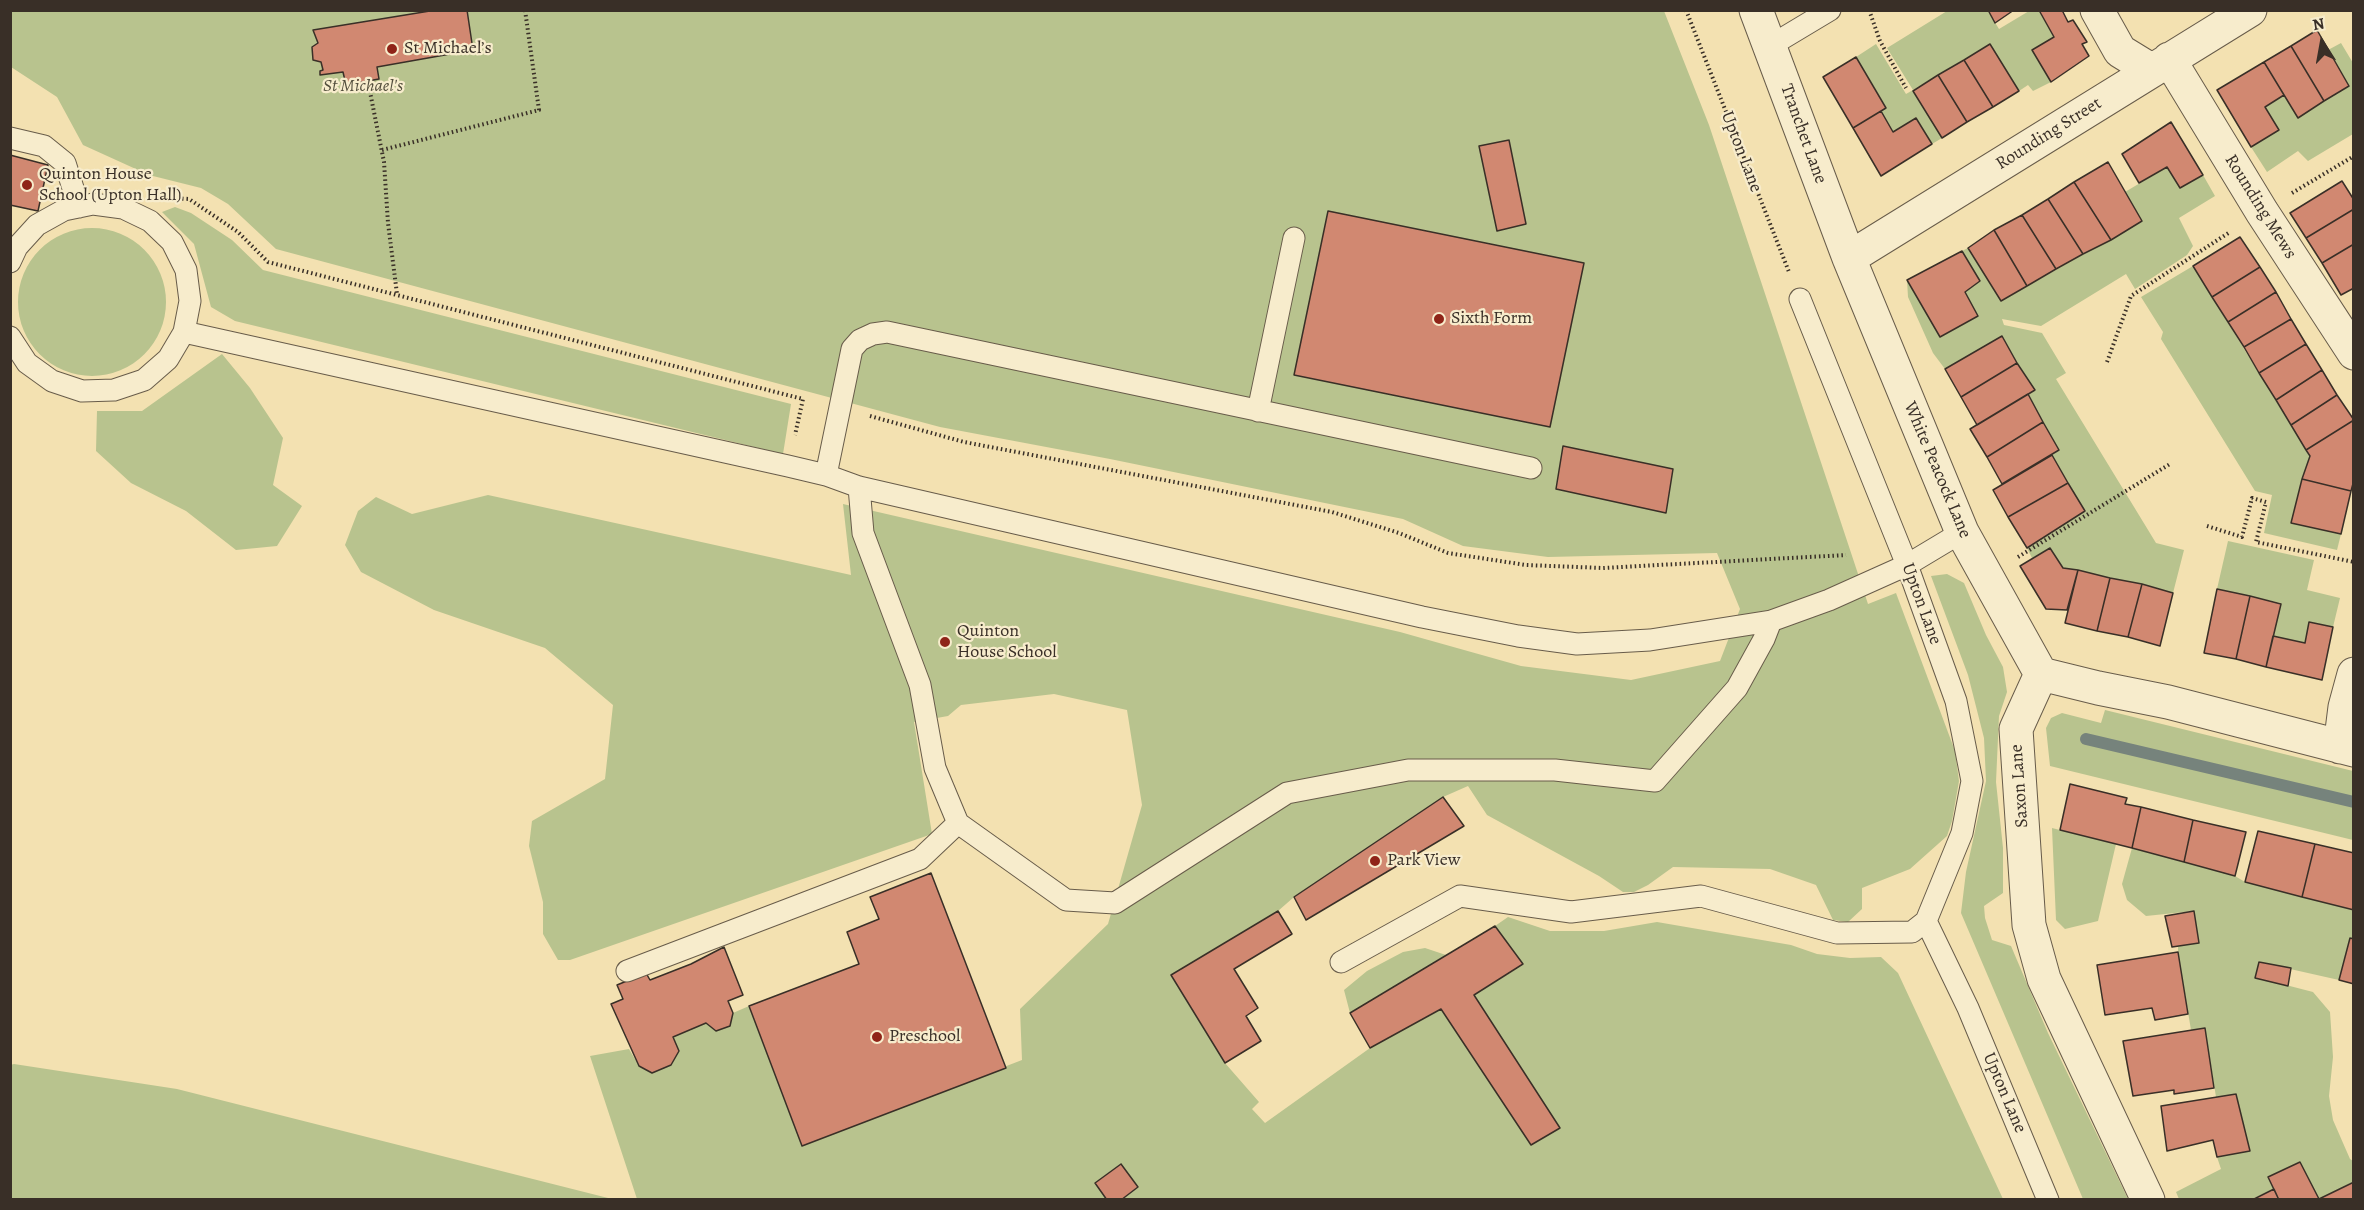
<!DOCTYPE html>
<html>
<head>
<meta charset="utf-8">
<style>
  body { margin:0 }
  #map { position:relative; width:2364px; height:1210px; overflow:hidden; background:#f3e1b1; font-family:Alegreya,serif }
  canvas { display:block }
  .frame { position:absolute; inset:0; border:12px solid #392f27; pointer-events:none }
  .north { position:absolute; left:2292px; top:12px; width:60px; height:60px; -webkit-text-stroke:4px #f7eccc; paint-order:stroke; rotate:349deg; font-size:16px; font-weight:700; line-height:24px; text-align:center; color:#392f27 }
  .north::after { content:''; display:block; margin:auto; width:21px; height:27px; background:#392f27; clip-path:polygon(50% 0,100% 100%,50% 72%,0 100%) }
</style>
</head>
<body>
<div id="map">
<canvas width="2364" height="1210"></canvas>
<div class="frame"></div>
<div class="north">N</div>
</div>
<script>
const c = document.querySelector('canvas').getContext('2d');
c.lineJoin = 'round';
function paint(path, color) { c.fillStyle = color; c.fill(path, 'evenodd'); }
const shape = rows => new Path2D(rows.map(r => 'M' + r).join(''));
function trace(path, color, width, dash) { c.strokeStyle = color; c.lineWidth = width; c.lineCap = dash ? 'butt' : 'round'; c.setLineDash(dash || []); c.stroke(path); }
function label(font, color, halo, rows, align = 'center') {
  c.font = font + ' Alegreya,serif'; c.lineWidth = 4.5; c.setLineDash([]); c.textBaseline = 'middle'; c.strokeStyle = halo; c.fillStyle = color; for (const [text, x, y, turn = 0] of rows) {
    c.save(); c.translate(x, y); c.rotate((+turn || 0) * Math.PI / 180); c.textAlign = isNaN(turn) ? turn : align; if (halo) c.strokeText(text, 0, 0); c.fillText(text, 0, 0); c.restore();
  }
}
paint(shape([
  [10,11,1664,11,1709,125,1868,604,1896,593,1955,751,1959,781,1952,821,1947,836,1910,869,1862,888,1862,909,1848,922,1833,920,1816,885,1770,869,1673,867,1648,885,1634,892,1623,892,1599,876,1487,815,1468,786,1443,797,1294,897,1278,911,1172,976,1225,1063,1259,1102,1252,1109,1265,1123,1370,1048,1441,1009,1531,1145,1559,1128,1474,995,1523,965,1495,926,1508,917,1550,931,1604,931,1657,922,1791,945,1817,954,1850,958,1881,957,1898,973,2003,1199,1121,1200,1138,1187,1121,1164,1095,1183,1107,1199,637,1199,590,1056,629,1049,639,1066,652,1073,671,1065,679,1051,673,1037,706,1023,716,1031,730,1026,733,1013,749,1006,802,1145,1022,1060,1020,1009,1108,924,1142,805,1127,710,1054,694,961,705,948,716,914,722,932,834,570,960,558,960,543,934,543,902,529,846,532,821,605,779,613,705,545,648,434,610,361,572,345,545,358,511,376,497,412,514,488,495,851,575,843,504,1400,632,1521,666,1631,680,1720,661,1740,609,1717,553,1548,557,1463,546,1403,519,1110,459,940,427,276,249,228,204,201,188,149,175,83,145,57,97,11,67],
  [1947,11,1988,11,1999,29,2029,11,2043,11,2040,13,2054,37,2032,50,2051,82,2033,91,2028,85,2019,91,1990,44,1913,90,1942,138,1932,144,1916,118,1893,132,1881,111,1886,107,1856,57,1876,44,1906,94,1913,90,1887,48],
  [2341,43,2353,63,2353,134,2308,161,2298,151,2267,172,2251,147,2265,107,2284,95,2324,101,2349,86,2328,50],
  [2167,167,2180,188,2203,175,2215,196,2179,218,2193,246,2187,255,2135,289,2126,274,2041,326,2002,319,2004,325,2042,333,2066,373,2056,379,2156,543,2184,550,2173,593,2063,568,2050,548,2032,558,2027,548,2085,511,2052,455,2059,450,2028,394,2017,363,2002,336,1945,369,1933,353,1908,297,1907,280,1941,337,1978,316,1965,292,1980,281,1962,251,1968,248,2001,301,2142,221,2125,192],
  [175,207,191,213,232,240,263,270,791,404,783,454,235,321,211,307,194,244,162,212],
  '18 302a74 74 0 1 1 148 0a74 74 0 1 1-148 0Z',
  [2193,266,2310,456,2302,479,2292,523,2341,534,2337,550,2264,533,2272,495,2255,491,2161,339,2163,332,2141,297],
  [222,354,250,388,283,438,273,485,302,506,277,546,236,550,186,511,131,483,96,451,97,411,142,411],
  [2228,541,2314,560,2307,590,2340,598,2333,627,2310,622,2305,643,2273,636,2281,603,2217,589],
  [1947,574,1964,583,1986,635,2003,667,2007,692,1999,716,1996,782,2003,848,2003,893,1984,906,1985,918,1992,940,2011,946,2048,1033,2128,1199,2083,1199,1961,913,1966,872,1986,781,1984,738,1968,675,1931,576],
  [2105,710,2353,771,2353,840,2050,766,2046,728,2051,718,2062,713,2101,723],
  [2052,828,2116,844,2098,921,2065,929,2056,920],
  [2132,848,2235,876,2245,882,2353,910,2353,939,2350,939,2339,980,2259,962,2255,977,2313,992,2330,1012,2333,1057,2329,1096,2333,1120,2350,1159,2353,1161,2353,1182,2319,1199,2299,1162,2268,1177,2274,1189,2252,1199,2179,1199,2176,1192,2221,1169,2217,1157,2249,1151,2236,1095,2216,1097,2205,1028,2191,1030,2178,952,2178,946,2199,943,2194,911,2146,916,2127,900,2122,884],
  [1425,948,1446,955,1350,1013,1344,990,1367,971,1403,952],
  [14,1064,177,1089,612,1199,11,1199,10,1065]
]), '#b8c38e');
trace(shape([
  [2086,739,2354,802]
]), '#76837c', 12);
const building = shape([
  [436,10,467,10,473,50,377,67,379,79,346,85,343,72,320,75,320,71,323,70,321,62,313,60,312,47,318,43,313,30,436,10],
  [1988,10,2014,10,1995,23,1988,10],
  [2043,10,2062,10,2068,22,2073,20,2087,42,2082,44,2089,56,2051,82,2032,50,2054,37,2040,12,2043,10],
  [2317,30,2349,86,2324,101,2291,46,2317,30],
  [1990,44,2019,91,1993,107,1964,60,1990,44],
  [2291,46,2324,101,2298,118,2264,62,2291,46],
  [1856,57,1886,108,1853,128,1823,77,1856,57],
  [1964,60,1993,107,1967,122,1938,75,1964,60],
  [2264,62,2284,95,2265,107,2279,130,2251,147,2217,90,2264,62],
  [1938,75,1967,122,1942,138,1913,91,1938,75],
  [1881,111,1893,132,1916,118,1932,144,1881,176,1853,128,1881,111],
  [2171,122,2203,175,2180,188,2167,167,2139,183,2122,154,2171,122],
  [1509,140,1526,224,1497,231,1479,146,1509,140],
  [10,155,48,165,38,211,10,205,10,155],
  [2108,162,2142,221,2111,240,2074,182,2108,162],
  [2342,181,2354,200,2354,209,2306,238,2290,213,2342,181],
  [2074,182,2111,240,2083,254,2048,199,2074,182],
  [2048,199,2083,254,2056,269,2022,215,2048,199],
  [2354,209,2354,244,2322,263,2306,238,2354,209],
  [1328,211,1584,263,1550,427,1294,375,1328,211],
  [2022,215,2056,269,2027,286,1994,230,2022,215],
  [1994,230,2027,286,2001,301,1968,248,1994,230],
  [2240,237,2260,267,2212,297,2193,266,2240,237],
  [2354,244,2354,288,2341,295,2322,263,2354,244],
  [1962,251,1980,281,1965,292,1978,316,1940,337,1907,280,1962,251],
  [2260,267,2276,292,2228,322,2212,297,2260,267],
  [2276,292,2291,319,2244,347,2228,322,2276,292],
  [2291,319,2306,344,2259,373,2244,347,2291,319],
  [2002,336,2017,363,1961,397,1945,369,2002,336],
  [2306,344,2322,370,2276,400,2259,373,2306,344],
  [2017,363,2035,390,1977,425,1961,397,2017,363],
  [2322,370,2337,395,2291,425,2276,400,2322,370],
  [2028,394,2043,422,1987,457,1970,429,2028,394],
  [2337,395,2354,420,2306,450,2291,425,2337,395],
  [2354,420,2354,480,2351,491,2302,479,2310,456,2306,450,2354,420],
  [2043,422,2059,450,2002,484,1987,457,2043,422],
  [1563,446,1673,469,1666,513,1556,489,1563,446],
  [2052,455,2068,483,2008,517,1993,490,2052,455],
  [2302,479,2351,491,2341,534,2291,523,2302,479],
  [2068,483,2085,511,2027,548,2008,517,2068,483],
  [2050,548,2063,568,2078,570,2067,610,2046,609,2020,566,2050,548],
  [2078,570,2110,578,2097,631,2065,623,2078,570],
  [2110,578,2142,584,2128,637,2097,631,2110,578],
  [2142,584,2173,593,2160,646,2128,637,2142,584],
  [2217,589,2250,596,2236,659,2204,653,2217,589],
  [2250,596,2281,604,2266,667,2236,659,2250,596],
  [2309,622,2333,627,2322,680,2266,667,2273,636,2305,643,2309,622],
  [2070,784,2127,798,2125,804,2141,807,2132,848,2060,830,2070,784],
  [1443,797,1464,826,1306,920,1294,897,1443,797],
  [2141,807,2193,820,2184,862,2132,848,2141,807],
  [2193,820,2246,832,2235,876,2184,862,2193,820],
  [2258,831,2315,844,2302,897,2245,882,2258,831],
  [2315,844,2354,853,2354,910,2302,897,2315,844],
  [931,873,1006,1068,802,1146,749,1006,859,964,847,932,879,919,870,897,931,873],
  [1278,911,1292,934,1234,969,1258,1008,1246,1016,1261,1041,1225,1063,1171,975,1278,911],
  [2194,911,2199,943,2172,947,2165,916,2194,911],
  [1495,926,1523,964,1474,995,1560,1128,1531,1145,1441,1009,1370,1048,1350,1013,1495,926],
  [2350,938,2354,939,2354,984,2339,980,2350,938],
  [724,947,743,995,728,1001,733,1013,730,1026,716,1031,706,1023,673,1037,679,1051,671,1065,652,1073,639,1066,611,1004,623,999,617,985,646,973,650,980,691,964,724,947],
  [2178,952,2188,1014,2155,1020,2152,1008,2105,1015,2097,965,2178,952],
  [2259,962,2291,968,2288,986,2255,978,2259,962],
  [2205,1028,2214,1088,2174,1094,2174,1090,2133,1096,2123,1041,2205,1028],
  [2236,1094,2250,1151,2217,1157,2213,1140,2167,1151,2161,1106,2236,1094],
  [2300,1162,2319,1199,2279,1200,2268,1177,2300,1162],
  [1121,1164,1138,1187,1121,1200,1107,1200,1095,1183,1121,1164],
  [2354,1182,2354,1200,2319,1199,2354,1182],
  [2274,1189,2279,1200,2252,1200,2274,1189]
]);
paint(building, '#d18871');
trace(building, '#392f27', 1.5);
const lane = shape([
  [1770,46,1830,10],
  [10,138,44,146,65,163,79,207],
  [10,262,17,247,37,225,64,210,93,204,123,208,150,221,172,242,186,270,190,301,184,332,168,359,144,380,114,390,82,391,52,381,27,363,10,337],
  [184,332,788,466,826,475,859,487,1422,617,1518,636,1577,644,1650,640,1771,621,1829,600,1907,565,1962,532],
  [1258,411,1294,238],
  [826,475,852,349,860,340,873,334,887,332,1531,468],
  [859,487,863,533,920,685,935,768,958,823,1066,900,1115,903,1287,793,1408,770,1555,770,1655,781,1737,688,1764,639,1771,621],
  [1926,921,1968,1008,2048,1200],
  [1341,962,1460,896,1571,912,1701,896,1837,933,1912,932,1926,921,1962,833,1972,781,1956,701,1907,565,1800,299],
  [627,971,920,859,958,823]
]);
const street = shape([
  [1756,10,1849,258,1962,532,2041,674],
  [2097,10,2120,51,2151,70],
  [2169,59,2262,212,2354,353],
  [1849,258,2250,10],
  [2041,674,2016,729,2029,925,2044,979,2148,1200],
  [2041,674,2098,688,2168,702,2354,750],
  [2340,747,2345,707,2354,674]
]);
trace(lane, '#685c4a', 23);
trace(street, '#685c4a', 35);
trace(shape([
  [1686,10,1789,272],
  [1869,10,1880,41,1906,88],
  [368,82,384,162,388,223,397,294],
  [382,150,539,110,525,10],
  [2292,193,2354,156],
  [173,198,189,199,238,232,268,262,803,399,795,435],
  [2107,362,2131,296,2230,232],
  [870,416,964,442,1332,512,1399,533,1448,553,1526,565,1603,568,1846,555],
  [2207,526,2242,537,2252,498,2266,502,2256,542,2354,562],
  [2018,557,2170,464]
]), '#392f27', 4, [1.5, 3]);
trace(lane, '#f7eccc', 21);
trace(street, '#f7eccc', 33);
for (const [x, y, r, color] of [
  [392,49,6,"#8f2418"],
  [27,185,6,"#8f2418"],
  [1439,319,6,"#8f2418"],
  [945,642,6,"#8f2418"],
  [1375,861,6,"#8f2418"],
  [877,1037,6,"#8f2418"]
]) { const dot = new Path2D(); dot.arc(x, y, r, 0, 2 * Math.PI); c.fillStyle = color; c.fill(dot); trace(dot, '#f7eccc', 2); }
label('18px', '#392f27', '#f7eccc', [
  ["St Michael’s",404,49],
  ["Quinton House",39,175],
  ["School (Upton Hall)",39,196],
  ["Sixth Form",1451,319],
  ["Quinton",957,632],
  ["House School",957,653],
  ["Park View",1387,861],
  ["Preschool",889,1037]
], 'left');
label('italic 18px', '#524d3c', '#f7eccc', [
  ["St Michael's",363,87]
]);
label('18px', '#392f27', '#f7eccc', [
  ["Tranchet Lane",1803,134,70],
  ["Rounding Street",2049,134,-32],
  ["Upton Lane",1741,152,69],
  ["Rounding Mews",2260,207,58],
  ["White Peacock Lane",1937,470,67],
  ["Upton Lane",1921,604,70],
  ["Saxon Lane",2020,786,-94],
  ["Upton Lane",2004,1093,67]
]);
</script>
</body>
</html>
